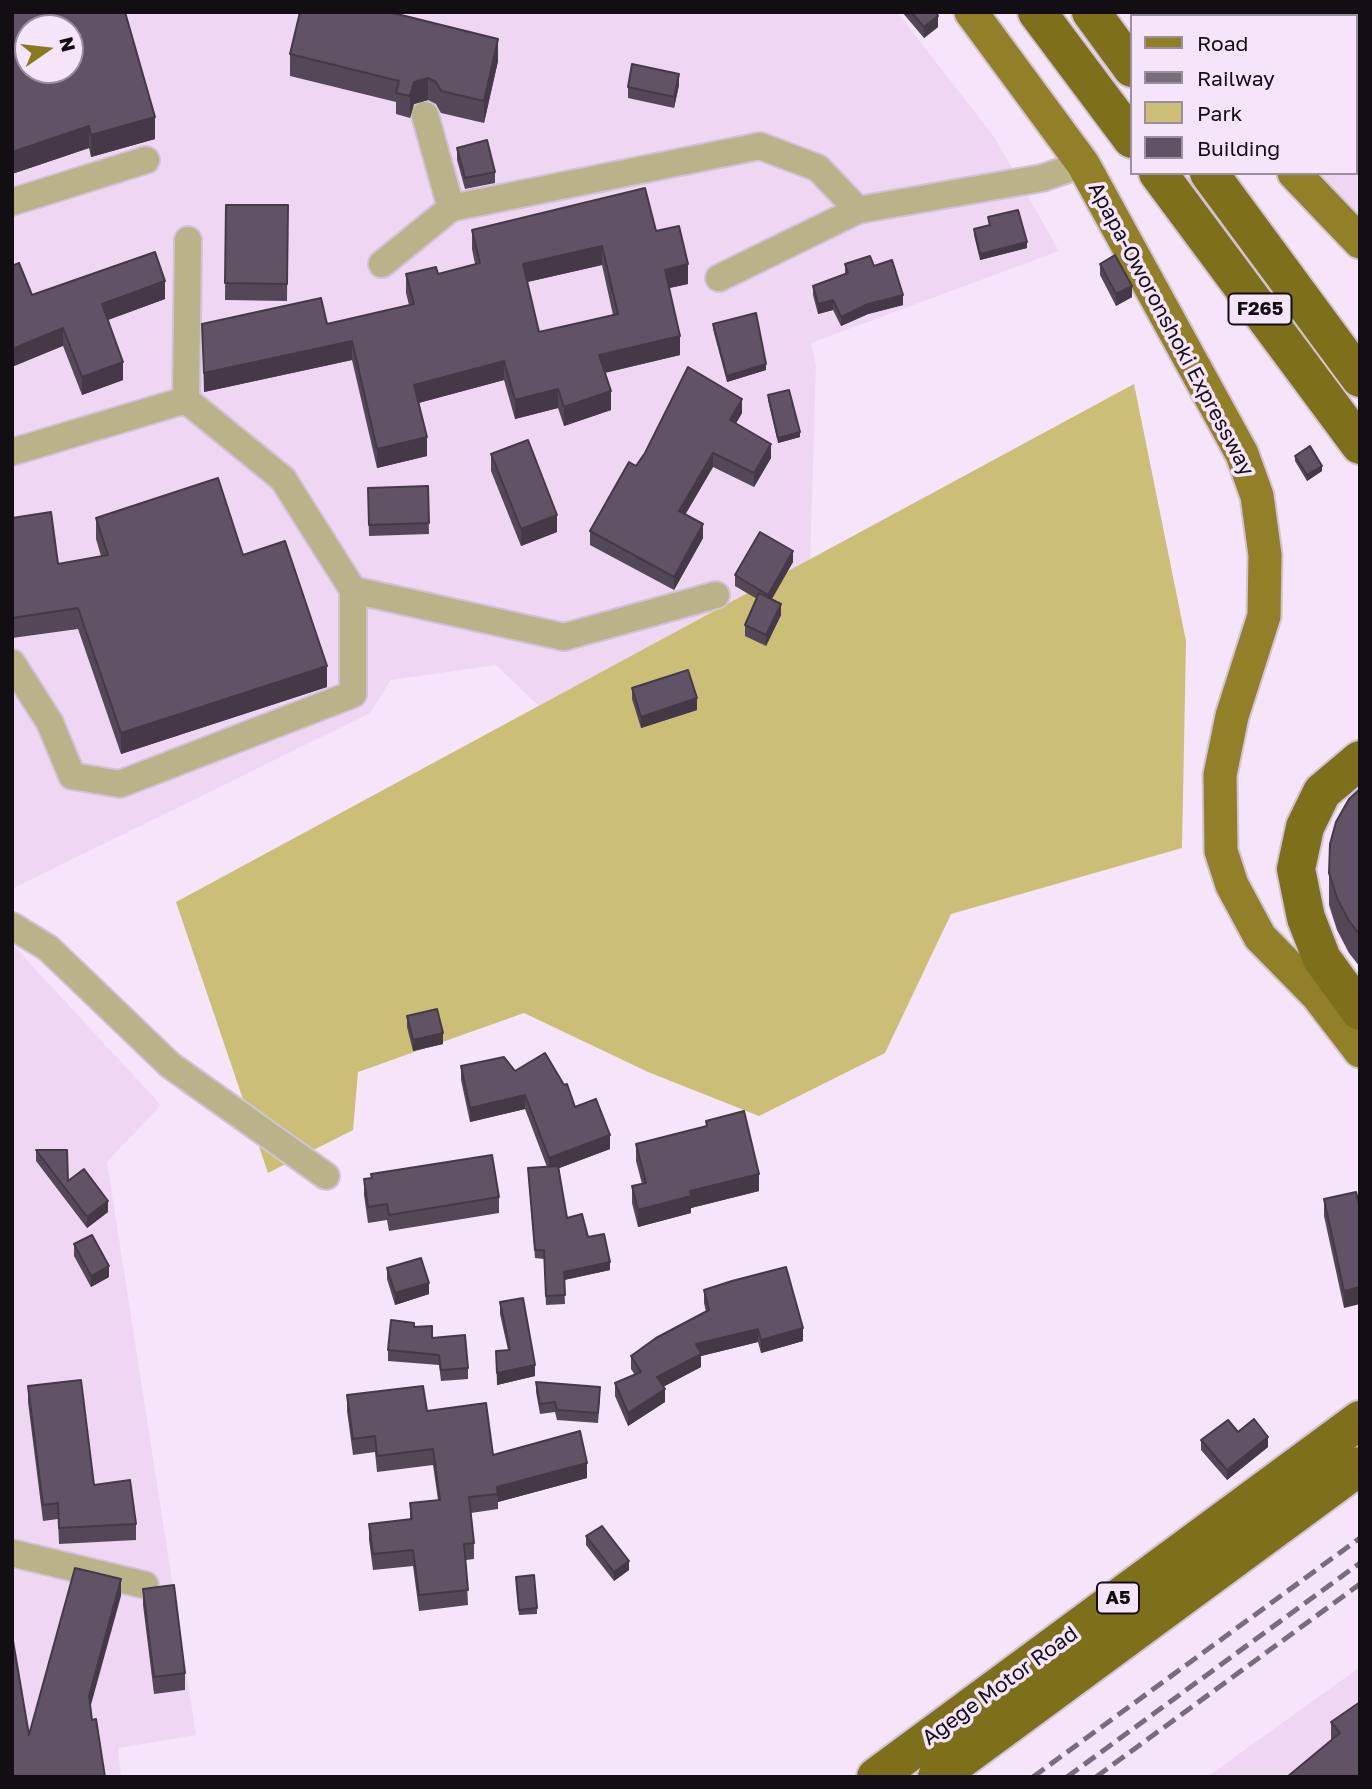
<!DOCTYPE html>
<html>
<head>
<meta charset="utf-8">
<style>
  body { margin:0 }
  #map { position:relative; width:1372px; height:1789px; overflow:hidden; background:#f6e4fb; font-family:"Golos Text",sans-serif }
  canvas { display:block }
  .frame { position:absolute; inset:0; border:14px solid #130d14; pointer-events:none }
  .legend { position:absolute; left:1130px; top:14px; width:228px; height:161px; box-sizing:border-box; background:#f6e4fb; border:2px solid #9b8e9f; margin:0; padding:9px 12px; list-style:none; font-size:21px; color:#130d14 }
  .legend li { display:flex; align-items:center; gap:14px; height:35px }
  .legend b { width:35px; border:2px solid #9b8e9f }
  .north { position:absolute; left:14px; top:14px; width:70px; height:70px; box-sizing:border-box; background:#f6e4fb; border:2px solid #9b8e9f; border-radius:50%; rotate:76deg; font-size:19px; font-weight:700; line-height:28px; text-align:center; color:#130d14 }
  .north::after { content:''; display:block; margin:auto; width:24px; height:32px; background:#89791e; clip-path:polygon(50% 0,100% 100%,50% 72%,0 100%) }
</style>
</head>
<body>
<div id="map">
<canvas width="1372" height="1789"></canvas>
<div class="frame"></div>
<ul class="legend">
<li><b style="height:9px;background:#918027"></b>Road</li>
<li><b style="height:9px;background:#786d7b"></b>Railway</li>
<li><b style="height:19px;background:#ccbe76"></b>Park</li>
<li><b style="height:19px;background:#625265"></b>Building</li>
</ul>
<div class="north">N</div>
</div>
<script>
const c = document.querySelector('canvas').getContext('2d');
c.lineJoin = 'round';
function paint(path, color) { c.fillStyle = color; c.fill(path, 'evenodd'); }
const shape = rows => new Path2D(rows.map(r => 'M' + r).join(''));
function trace(path, color, width, dash) { c.strokeStyle = color; c.lineWidth = width; c.lineCap = dash ? 'butt' : 'round'; c.setLineDash(dash || []); c.stroke(path); }
function label(font, color, halo, rows, align = 'center') {
  c.font = font + ' "Golos Text",sans-serif'; c.lineWidth = 7; c.setLineDash([]); c.textBaseline = 'middle'; c.strokeStyle = halo; c.fillStyle = color; for (const [text, x, y, turn = 0] of rows) {
    c.save(); c.translate(x, y); c.rotate((+turn || 0) * Math.PI / 180); c.textAlign = isNaN(turn) ? turn : align; if (halo) c.strokeText(text, 0, 0); c.fillText(text, 0, 0); c.restore();
  }
}
paint(shape([
  [12,12,897,12,995,138,1059,251,811,343,816,365,809,603,548,715,496,665,391,680,370,713,12,889],
  [28,28,70,28,70,70,28,70],
  [1170,12,1360,12,1360,247,1294,173,1356,173,1356,16,1172,16],
  [12,944,161,1105,107,1162,196,1735,118,1748,121,1777,12,1777],
  [1360,1667,1360,1777,1207,1777]
]), '#efd7f4');
paint(shape([
  [1134,384,1186,641,1182,848,951,914,885,1053,759,1116,648,1072,524,1013,358,1072,353,1130,268,1173,176,902]
]), '#ccbe76');
const minor = shape([
  [1356,60,1360,60],
  [425,115,451,208],
  [12,202,146,160],
  [382,264,451,208,760,146,818,168,858,210,1042,178,1083,164],
  [719,278,858,210],
  [186,400,188,240],
  [12,452,186,400,283,479,353,590,353,694,120,784,72,776,50,723,12,663],
  [353,590,564,637,716,595],
  [12,926,48,948,170,1065,326,1176],
  [12,1553,145,1585]
]);
const major = shape([
  [971,12,1083,164,1242,454,1257,496,1265,555,1264,616,1232,716,1220,775,1221,851,1232,885,1260,937,1317,995,1360,1051],
  [1153,12,1156,16],
  [1294,173,1360,242]
]);
const highway = shape([
  [1037,12,1132,139],
  [1091,12,1132,68],
  [1158,173,1360,445],
  [1209,173,1360,378],
  [1360,760,1322,792,1305,827,1296,869,1306,918,1322,959,1360,1011],
  [876,1777,1360,1420],
  [937,1777,1360,1466]
]);
trace(minor, '#d2c2d6', 30);
trace(major, '#d2c2d6', 37);
trace(highway, '#d2c2d6', 42);
trace(minor, '#bab288', 26);
trace(major, '#918027', 33);
trace(highway, '#7e6f1a', 38);
trace(shape([
  [1033,1777,1360,1538],
  [1067,1777,1360,1563],
  [1096,1777,1360,1584]
]), '#786d7b', 5, [14, 7]);
paint(shape([
  [12,12,155,139,91,157,89,148,12,174],
  [902,12,936,12,938,27,924,38],
  [1228,12,1242,12,1229,15],
  [1246,12,1360,12,1360,25,1356,26,1356,16,1247,16],
  [290,54,498,61,484,123,441,113,436,104,428,100,414,104,410,118,396,114,396,102,290,76],
  [1356,66,1360,66,1360,171,1356,171],
  [679,85,674,108,628,98,628,87],
  [457,148,495,172,495,183,465,189,457,160],
  [226,205,288,206,287,301,225,300],
  [988,217,1027,248,980,260,974,235,974,229,989,225],
  [472,230,656,231,688,284,669,288,680,355,605,373,611,410,564,426,558,408,515,419,504,380,419,403,427,456,377,468,352,360,204,392,202,324,327,324,409,305,406,293,406,274,438,274,475,264,472,249],
  [602,265,613,315,539,332,527,282],
  [845,264,874,266,903,305,868,314,841,326,833,310,818,314,813,295,813,286,845,274],
  [1100,264,1132,297,1116,306,1100,275],
  [32,295,165,299,108,320,123,380,82,395,63,346],
  [713,324,766,370,727,382,713,329],
  [768,395,800,437,778,443,768,400],
  [742,413,736,423,771,458,754,487,713,467,685,515,703,538,674,590,590,545,590,531,645,453],
  [491,454,557,532,521,546,491,471],
  [1295,456,1322,471,1307,481,1295,461],
  [428,486,429,534,369,536,368,500],
  [12,518,58,564,101,556,96,539,96,518,243,555,327,687,121,754,78,629,12,638],
  [793,562,771,599,781,615,766,646,745,636,745,625,757,599,735,586,735,575],
  [632,688,697,710,641,728,632,699],
  [1360,789,1360,967,1349,953,1337,930,1329,905,1329,873],
  [407,1016,443,1044,413,1051,407,1027],
  [461,1066,515,1071,575,1107,610,1149,559,1168,567,1218,588,1237,610,1270,564,1280,565,1304,546,1305,544,1259,535,1258,528,1168,547,1167,525,1109,470,1122,461,1080],
  [706,1121,759,1191,691,1208,691,1213,638,1227,632,1203,632,1186,642,1184,636,1161,636,1144,706,1126],
  [36,1150,68,1181,108,1212,87,1228,36,1161],
  [371,1174,499,1197,499,1213,389,1231,387,1220,368,1223,364,1195,364,1179,371,1178],
  [1356,1192,1344,1308,1324,1216,1324,1199],
  [74,1244,109,1277,91,1287,74,1256],
  [387,1268,429,1294,395,1305,387,1279],
  [704,1290,803,1341,761,1353,758,1342,701,1356,701,1367,663,1387,665,1402,628,1426,615,1396,615,1383,635,1375,631,1369,631,1356,706,1312,704,1303],
  [500,1302,535,1376,497,1385,496,1351,508,1350,500,1314],
  [414,1327,432,1338,468,1368,468,1379,441,1381,439,1365,388,1361,388,1350],
  [536,1382,600,1397,598,1423,557,1420,555,1412,540,1414,536,1392],
  [28,1386,94,1485,136,1524,136,1540,59,1544,58,1519,43,1521,28,1402],
  [347,1395,427,1411,493,1455,587,1478,498,1502,498,1509,471,1513,474,1543,474,1559,466,1560,468,1605,419,1611,413,1566,373,1570,369,1540,369,1524,410,1519,410,1503,438,1500,433,1465,377,1472,375,1452,353,1455,347,1411],
  [1238,1432,1268,1447,1227,1480,1201,1450,1201,1440],
  [586,1536,629,1570,614,1581,586,1545],
  [516,1583,537,1608,537,1614,519,1615],
  [143,1589,185,1673,185,1690,154,1694,143,1605],
  [1360,1702,1360,1777,1331,1740,1331,1722]
]), '#544757');
paint(shape([
  [938,16,938,27,924,38,924,27],
  [498,39,498,61,484,123,484,101],
  [679,74,679,85,674,108,674,97],
  [428,78,428,100,414,104,410,118,410,96,414,82],
  [155,117,155,139,91,157,91,135],
  [89,126,89,148,12,174,12,152],
  [1027,242,1027,248,980,260,980,254],
  [602,246,602,265,523,283,523,264],
  [688,264,688,284,665,289,665,270],
  [165,281,165,299,102,322,102,304],
  [1132,286,1132,297,1116,306,1116,294],
  [903,295,903,305,868,314,841,326,841,317,868,304],
  [833,300,833,310,818,314,818,304],
  [63,328,63,346,12,367,12,349],
  [680,336,680,355,599,374,599,355],
  [352,341,352,360,204,392,204,373],
  [504,361,504,380,414,404,414,385],
  [123,362,123,380,82,395,82,377],
  [766,364,766,370,727,382,727,376],
  [558,389,558,408,515,419,515,400],
  [611,391,611,410,564,426,564,407],
  [742,399,742,413,730,434,730,420],
  [800,432,800,437,778,443,778,438],
  [427,437,427,456,377,468,377,449],
  [771,444,771,458,754,487,754,473],
  [713,453,713,467,679,525,679,511],
  [1322,466,1322,471,1307,481,1307,475],
  [557,515,557,532,521,546,521,529],
  [703,524,703,538,674,590,674,577],
  [793,551,793,562,768,606,768,595],
  [781,604,781,615,766,646,766,635],
  [327,666,327,687,121,754,121,733],
  [697,698,697,710,641,728,641,717],
  [443,1033,443,1044,413,1051,413,1040],
  [525,1095,525,1109,470,1122,470,1108],
  [610,1135,610,1149,549,1172,549,1158],
  [759,1174,759,1191,691,1208,691,1213,638,1227,638,1210,690,1191],
  [108,1201,108,1212,87,1228,87,1217],
  [610,1262,610,1270,564,1280,564,1272],
  [109,1266,109,1277,91,1287,91,1276],
  [429,1283,429,1294,395,1305,395,1293],
  [1360,1287,1360,1304,1344,1308,1344,1291],
  [803,1328,803,1341,761,1353,761,1340],
  [758,1329,758,1342,701,1356,701,1367,657,1390,657,1377,696,1344],
  [535,1365,535,1376,497,1385,497,1373],
  [665,1389,665,1402,628,1426,628,1413],
  [1268,1437,1268,1447,1227,1480,1227,1470],
  [587,1463,587,1478,498,1502,497,1487],
  [629,1561,629,1570,614,1581,614,1572],
  [121,1579,121,1596,89,1712,89,1696]
]), '#453947');
const building = shape([
  [12,12,125,12,155,117,91,135,89,126,12,152,12,12],
  [28,28,70,28,70,70,28,70,28,28],
  [300,12,389,12,498,39,484,101,441,91,436,82,428,78,414,82,410,96,396,93,399,81,290,54,300,12],
  [911,12,936,12,938,16,924,27,911,12],
  [1249,12,1339,12,1310,16,1278,16,1278,13,1264,16,1250,16,1249,12],
  [632,64,679,74,674,97,628,87,632,64],
  [1356,66,1360,66,1360,157,1356,157,1356,66],
  [487,140,495,172,465,178,457,148,487,140],
  [645,188,656,231,679,226,688,264,665,270,680,336,599,355,611,391,564,407,558,389,515,400,504,361,414,385,427,437,377,449,352,341,204,373,202,324,321,298,327,324,414,304,406,274,436,267,438,274,480,263,472,230,645,188],
  [602,246,618,314,539,332,523,264,602,246],
  [226,205,288,205,287,284,225,283,226,205],
  [1018,210,1027,242,980,254,974,229,990,225,988,217,1018,210],
  [155,252,165,281,102,304,123,362,82,377,63,328,12,349,12,266,19,263,32,295,155,252],
  [1115,255,1132,286,1116,294,1100,264,1115,255],
  [870,256,874,266,892,260,903,295,868,304,841,317,833,300,818,304,813,286,848,273,845,264,870,256],
  [756,313,766,364,727,376,713,324,756,313],
  [688,367,742,399,730,420,771,444,754,473,713,453,679,511,703,524,674,577,590,531,629,462,636,466,645,453,688,367],
  [789,390,800,432,778,438,768,395,789,390],
  [528,440,557,515,521,529,491,454,528,440],
  [1310,446,1322,466,1307,475,1295,456,1310,446],
  [218,478,243,555,285,541,327,666,121,733,78,608,12,618,12,518,51,512,58,564,108,555,96,518,218,478],
  [428,486,429,523,369,525,368,488,428,486],
  [760,532,793,551,768,595,735,575,760,532],
  [759,593,781,604,766,635,745,625,759,593],
  [688,670,697,698,641,717,632,688,688,670],
  [1360,789,1360,935,1349,921,1337,898,1329,873,1330,844,1336,822,1349,799,1360,789],
  [437,1009,443,1033,413,1040,407,1016,437,1009],
  [545,1053,564,1085,567,1084,575,1107,596,1099,610,1135,549,1158,525,1095,470,1108,461,1066,504,1057,515,1071,545,1053],
  [744,1111,759,1174,690,1191,691,1196,638,1210,632,1186,646,1183,636,1144,707,1126,706,1121,744,1111],
  [36,1150,67,1150,68,1181,84,1169,108,1201,87,1217,36,1150],
  [492,1155,499,1197,389,1215,387,1204,368,1207,364,1179,372,1178,371,1174,492,1155],
  [558,1166,567,1218,582,1214,588,1237,604,1234,610,1262,564,1272,565,1295,546,1296,544,1250,535,1250,528,1168,558,1166],
  [1356,1192,1360,1208,1360,1287,1344,1291,1324,1199,1356,1192],
  [92,1235,109,1266,91,1276,74,1244,92,1235],
  [421,1258,429,1283,395,1293,387,1268,421,1258],
  [786,1267,803,1328,761,1340,758,1329,696,1344,701,1354,657,1377,665,1389,628,1413,615,1383,641,1372,631,1356,656,1338,709,1310,704,1290,732,1281,786,1267],
  [523,1298,535,1365,497,1373,496,1351,510,1350,500,1302,523,1298],
  [391,1320,414,1323,414,1327,432,1326,432,1338,465,1335,468,1368,441,1370,439,1355,388,1350,391,1320],
  [81,1380,94,1485,130,1480,136,1524,59,1528,58,1503,43,1505,28,1386,81,1380],
  [536,1382,600,1387,598,1413,557,1410,555,1402,540,1404,536,1382],
  [423,1386,427,1411,486,1403,493,1455,580,1431,587,1463,497,1487,498,1494,469,1497,474,1543,464,1544,468,1590,419,1595,413,1550,373,1554,369,1524,412,1519,410,1503,440,1500,433,1449,377,1456,375,1436,353,1439,347,1395,423,1386],
  [1254,1419,1268,1437,1227,1470,1201,1440,1228,1420,1238,1432,1254,1419],
  [602,1526,629,1561,614,1572,586,1536,602,1526],
  [75,1568,121,1579,89,1696,92,1720,96,1719,105,1777,12,1777,12,1635,29,1735,75,1568],
  [534,1575,537,1608,519,1610,516,1577,534,1575],
  [174,1585,185,1673,154,1677,143,1589,174,1585],
  [1360,1702,1360,1767,1359,1768,1360,1769,1360,1777,1287,1777,1340,1733,1331,1722,1360,1702]
]);
paint(building, '#625265');
trace(building, '#453947', 2);
for (const [x, y, w] of [
  [1260,309,63],
  [1118,1598,42]
]) { const box = new Path2D(); box.roundRect(x - w / 2, y - 15.5, w, 31, 5); c.fillStyle = '#f6e4fb'; c.fill(box); trace(box, '#130d14', 2); }
label('bold 19px', '#130d14', null, [
  ["F265",1260,309],
  ["A5",1118,1598]
]);
label('21px', '#130d14', '#f6e4fb', [
  ["Apapa-Oworonshoki Expressway",1171,329,62],
  ["Agege Motor Road",1000,1686,-36]
]);
</script>
</body>
</html>
